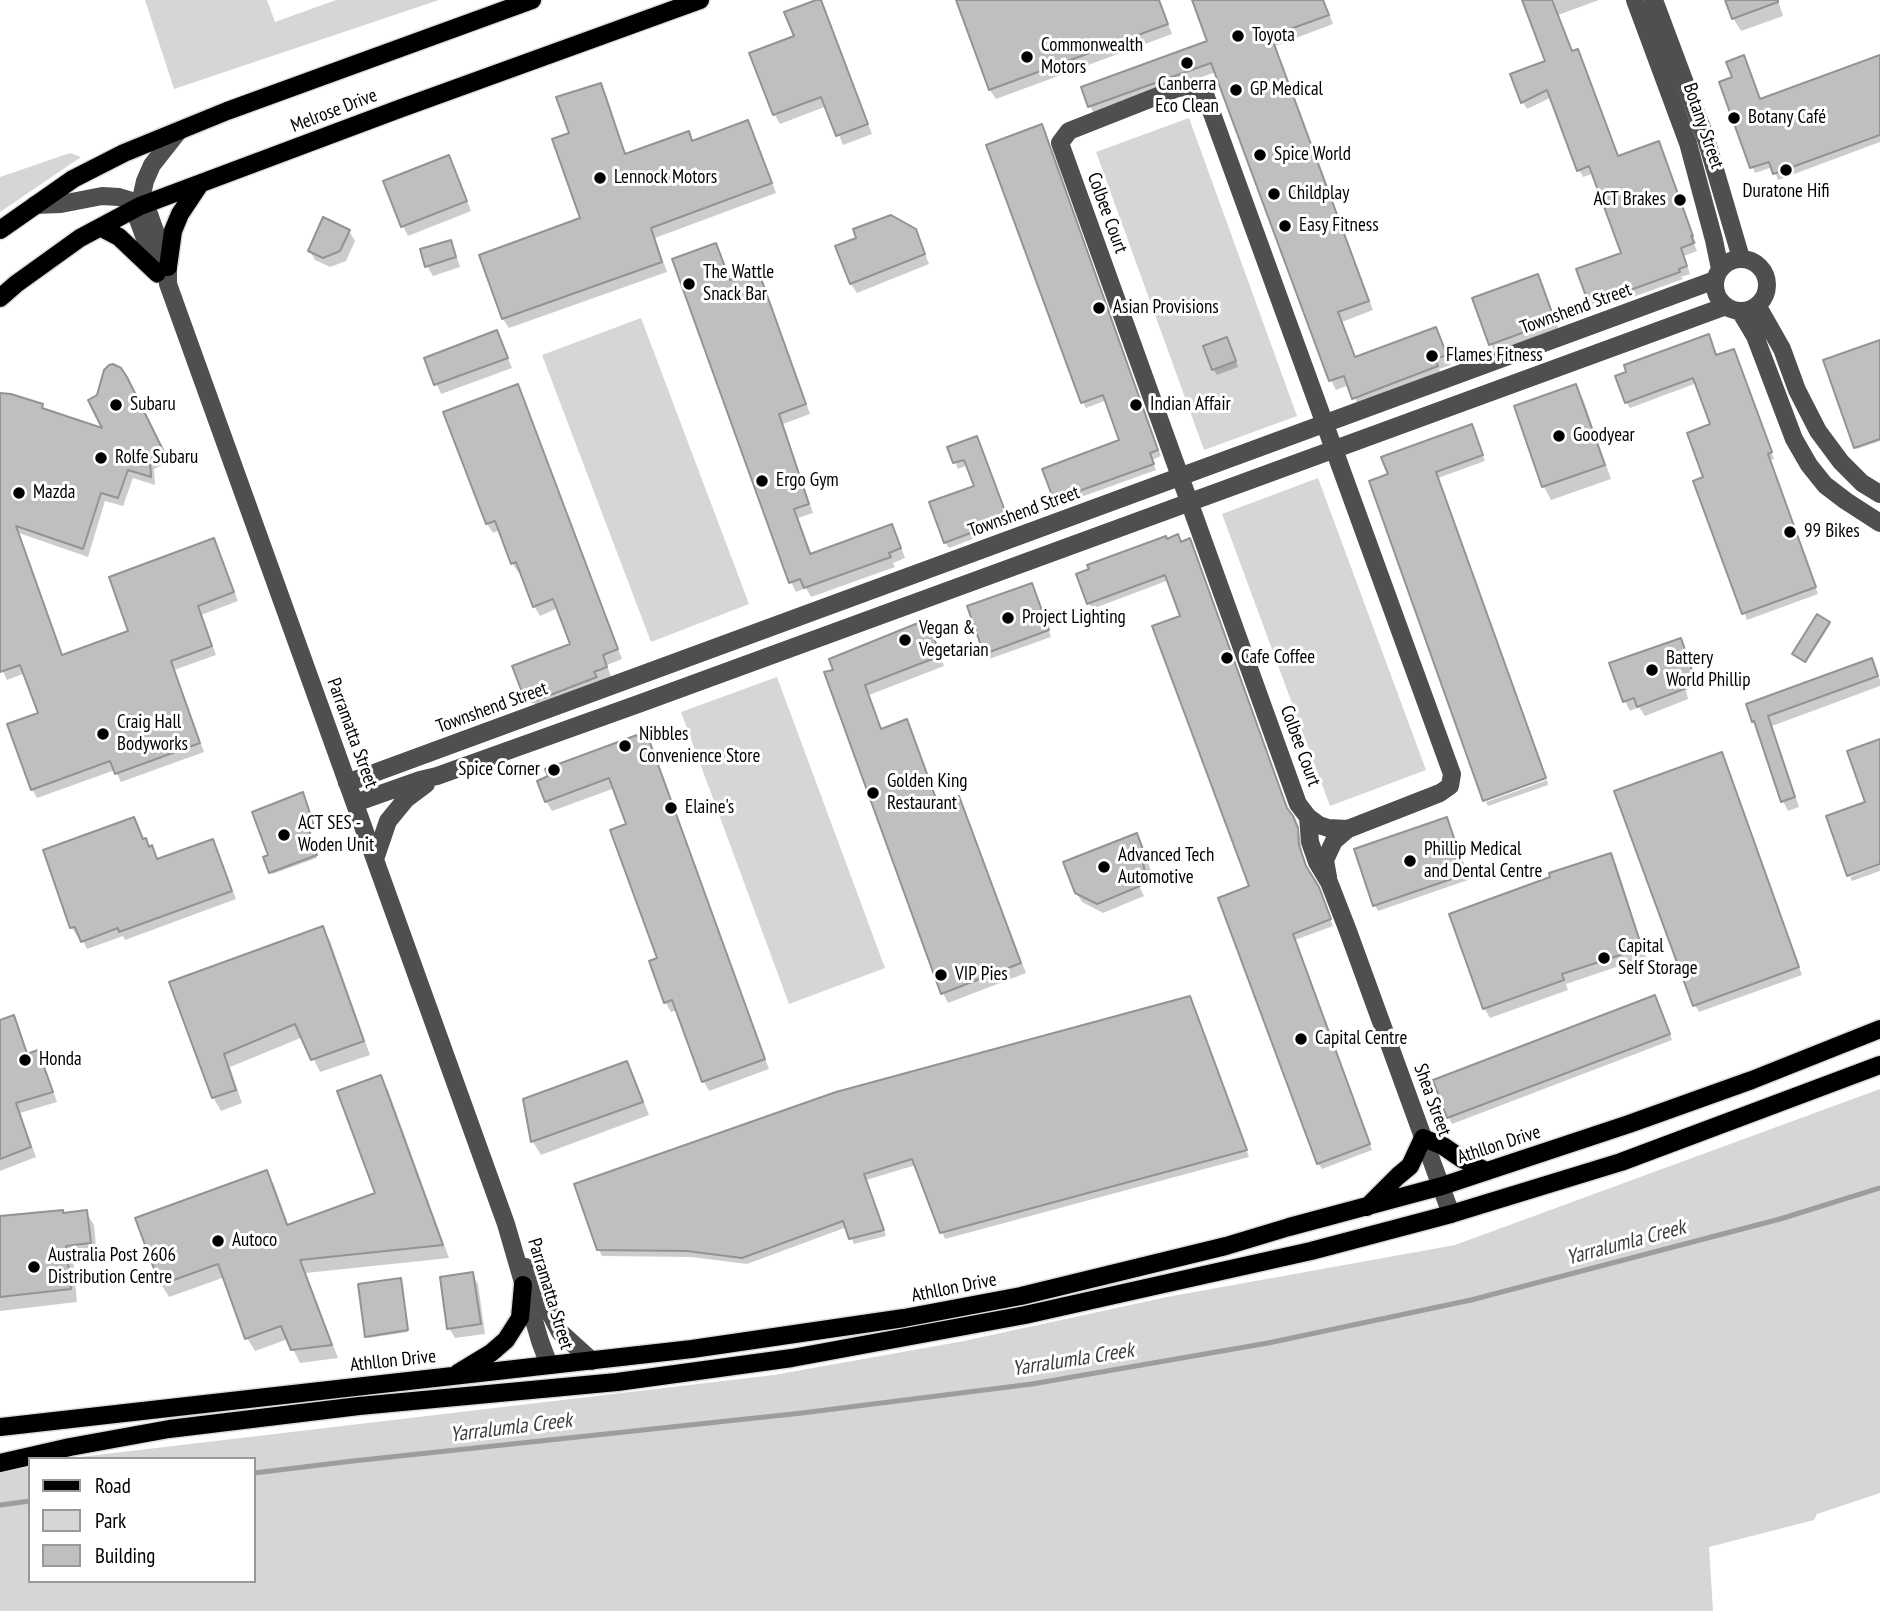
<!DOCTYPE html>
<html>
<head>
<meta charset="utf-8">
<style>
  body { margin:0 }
  #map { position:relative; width:1880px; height:1611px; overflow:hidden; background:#fff; font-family:"PT Sans Narrow",sans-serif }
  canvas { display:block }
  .legend { position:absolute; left:28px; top:1457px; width:228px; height:126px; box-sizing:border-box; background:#fff; border:2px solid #999; margin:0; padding:9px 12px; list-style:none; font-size:21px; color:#000 }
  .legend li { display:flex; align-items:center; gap:14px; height:35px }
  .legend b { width:35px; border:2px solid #999 }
</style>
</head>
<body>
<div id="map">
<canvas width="1880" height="1611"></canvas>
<ul class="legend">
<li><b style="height:9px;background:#000"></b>Road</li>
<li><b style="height:19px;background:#d6d6d6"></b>Park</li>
<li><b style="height:19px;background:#bfbfbf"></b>Building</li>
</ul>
</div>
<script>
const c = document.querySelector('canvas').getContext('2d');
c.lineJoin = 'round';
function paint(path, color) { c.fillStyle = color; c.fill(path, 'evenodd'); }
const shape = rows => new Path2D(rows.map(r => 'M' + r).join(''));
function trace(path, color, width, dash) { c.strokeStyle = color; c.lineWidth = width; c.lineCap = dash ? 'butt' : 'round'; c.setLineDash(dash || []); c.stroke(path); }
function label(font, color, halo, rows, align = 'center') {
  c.font = font + ' "PT Sans Narrow",sans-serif'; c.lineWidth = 6; c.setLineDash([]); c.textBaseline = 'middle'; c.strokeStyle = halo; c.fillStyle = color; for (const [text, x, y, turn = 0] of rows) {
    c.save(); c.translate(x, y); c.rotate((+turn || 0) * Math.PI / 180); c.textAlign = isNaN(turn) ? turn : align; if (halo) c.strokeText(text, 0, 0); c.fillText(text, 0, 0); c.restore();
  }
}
paint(shape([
  [145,0,267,0,275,22,336,0,439,0,174,89],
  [1189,118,1297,416,1204,450,1096,152],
  [70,153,81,157,0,212,0,177],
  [641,318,749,604,651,642,542,355],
  [1318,478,1426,770,1330,806,1222,514],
  [777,677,885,968,789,1004,681,712],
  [1880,1089,1880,1493,1817,1514,1814,1520,1709,1547,1713,1611,0,1611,0,1470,30,1463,30,1581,254,1581,254,1459,63,1459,774,1375,964,1341,1167,1297,1455,1245]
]), '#d6d6d6');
paint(shape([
  [820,0,825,10,872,134,843,145,827,106,780,124,775,115,752,54,796,37],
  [957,0,1159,0,1172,34,996,99,990,90],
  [1194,0,1324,0,1333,24,1275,46,1373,310,1342,322,1356,359,1436,329,1451,365,1439,369,1442,376,1359,407,1349,385,1336,390,1331,380,1216,72,1095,115,1090,106,1209,42],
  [1524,0,1599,0,1558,15,1572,53,1618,157,1658,143,1662,150,1696,243,1694,244,1697,251,1684,256,1690,274,1681,277,1683,279,1605,307,1602,302,1593,305,1589,298,1623,254,1594,173,1583,177,1579,170,1552,97,1527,109,1523,102,1547,62],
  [1727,0,1778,0,1783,16,1741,31,1733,18],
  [1880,57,1880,142,1778,180,1773,167,1755,173,1721,83,1734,78,1760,101],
  [600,85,606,95,626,156,688,133,693,142,747,122,753,132,776,193,655,238,667,272,509,328,503,319,481,256,583,219],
  [1044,132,1161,456,1152,460,1156,470,1070,501,1069,499,1058,503,1054,497,1122,441,1107,400,1086,408,1083,402],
  [448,157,454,167,471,211,408,236,403,226,385,182],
  [914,230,920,241,929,264,857,293,851,284,837,247,858,239],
  [349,231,355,241,346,261,330,267,315,260,310,251],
  [450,242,455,251,460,267,433,276,427,266],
  [716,245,721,254,731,282,758,272,763,282,810,414,783,424,813,513,798,518,812,555,891,526,897,536,905,558,893,563,895,567,811,597,806,588,796,592,791,582],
  [1538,276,1543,285,1559,330,1496,354,1491,344],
  [497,332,512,368,441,394,426,359],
  [1880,341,1880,441,1857,449,1856,447],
  [1230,345,1238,367,1217,375,1213,369],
  [1734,351,1774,459,1770,460,1818,594,1747,620,1696,482,1705,478,1712,426,1697,383,1630,408,1626,402,1717,357],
  [1575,386,1583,399,1611,479,1551,500,1544,487,1516,407],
  [131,388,168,462,154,469,155,485,133,478,123,506,105,501,88,557,19,533,63,656,130,632,213,540,218,549,238,601,201,615,216,655,174,670,204,752,121,782,115,770,37,798,32,789,40,714,25,673,7,680,0,665,0,396,42,405,46,411,106,431],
  [522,396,622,659,607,665,611,677,539,711,532,699,529,700,523,691,572,645,558,608,540,616,534,606,521,571,518,572,512,563,500,530,493,533,487,524,446,413],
  [1471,426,1485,461,1438,478,1546,777,1484,799,1390,476],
  [977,438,1010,525,949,548,945,542,976,487,968,465,958,469,950,448],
  [1167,541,1193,546,1289,814,1300,836,1302,853,1309,874,1321,895,1333,926,1295,940,1372,1150,1322,1169,1318,1163,1251,887,1182,617,1169,580,1092,609,1089,603],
  [1034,591,1051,637,989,659,985,653],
  [927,622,932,631,944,666,869,695,882,730,911,731,939,805,958,798,963,808,1026,973,948,1003,943,993,835,671],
  [1829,623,1830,625,1806,663,1796,657,1794,654],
  [1680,640,1685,650,1698,686,1686,690,1688,699,1645,716,1639,707,1630,711,1625,701],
  [1871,661,1880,680,1880,686,1772,726,1799,807,1788,811,1783,801,1754,721],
  [647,739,653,749,769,1069,709,1091,704,1082,677,1010,671,1012,666,1003,651,962,659,959,629,825,615,788,552,811,546,801,639,742],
  [1721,754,1726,761,1802,975,1699,1012,1695,1005],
  [1547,780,1548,785,1488,806,1486,802],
  [303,797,315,831,309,834,317,858,272,874,270,856],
  [134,819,143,841,149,848,151,847,158,861,212,841,217,850,236,899,125,940,123,936,87,949,80,935,77,936,72,928,45,851],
  [1447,820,1468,880,1378,911,1375,905],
  [1136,835,1142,844,1151,871,1147,873,1150,881,1139,886,1144,896,1103,913,1082,902,1076,892],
  [1610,855,1616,864,1646,957,1566,984,1568,990,1490,1018,1484,1008],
  [1880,865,1880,871,1852,881,1850,877],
  [322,928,330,941,370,1055,320,1072,303,1037,230,1067,242,1103,221,1111,213,1097,171,983],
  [1658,1003,1672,1040,1452,1124,1449,1118,1435,1081],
  [1193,1004,1249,1157,945,1239,916,1165,866,1180,886,1236,854,1244,847,1227,747,1264,691,1257,602,1256,599,1250],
  [14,1017,19,1027,29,1056,37,1052,43,1062,57,1102,20,1113,36,1157,0,1171,0,1022],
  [627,1063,634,1076,649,1115,541,1155,533,1142,525,1100],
  [380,1077,388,1090,449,1258,306,1273,338,1358,300,1363,288,1339,255,1351,247,1338,225,1277,169,1297,161,1284,266,1172,274,1185,289,1226,377,1194],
  [86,1212,94,1225,97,1256,73,1258,77,1302,0,1311,0,1218],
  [472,1274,478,1284,485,1334,455,1338,449,1328],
  [401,1283,408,1332,368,1338,367,1336]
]), '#0003');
trace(shape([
  [254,1473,353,1461,802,1413,1032,1384,1268,1343,1471,1300,1780,1219,1880,1188],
  [0,1505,30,1501]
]), '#9d9d9d', 5);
const building = shape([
  [816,0,821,0,868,124,836,136,821,97,773,115,749,53,794,36,784,12,816,0],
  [956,0,1159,0,1168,24,989,90,956,0],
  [1192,0,1323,0,1329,15,1271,36,1369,301,1338,312,1355,357,1436,327,1447,355,1435,359,1438,366,1352,399,1344,376,1329,381,1211,63,1088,107,1081,87,1207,41,1192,0],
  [1522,0,1552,0,1572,51,1578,49,1618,156,1659,141,1693,236,1691,236,1694,243,1681,248,1687,266,1679,269,1680,272,1600,301,1598,295,1587,299,1576,269,1621,253,1589,166,1577,171,1547,90,1521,103,1510,74,1545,61,1522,0],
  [1725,0,1778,0,1778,2,1732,19,1725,0],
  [1744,55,1760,99,1880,55,1880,135,1773,174,1769,162,1750,168,1719,82,1732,77,1726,62,1744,55],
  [601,83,625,154,689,131,692,141,748,120,772,183,651,228,662,262,502,319,479,255,580,218,552,139,569,133,556,97,601,83],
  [1042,124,1158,450,1150,453,1154,464,1065,496,1064,494,1053,498,1042,469,1119,440,1103,395,1081,403,986,145,1042,124],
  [449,155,467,201,401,227,383,181,449,155],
  [891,215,916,229,925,254,850,284,835,246,856,238,853,229,891,215],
  [323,217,350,230,340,251,323,258,308,251,323,217],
  [451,240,456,257,425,267,420,249,451,240],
  [716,243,730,280,758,270,806,404,779,414,809,504,794,509,810,554,892,524,901,548,889,553,891,557,804,588,800,579,789,583,672,259,716,243],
  [1538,274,1555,321,1489,345,1472,298,1538,274],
  [497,330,508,358,434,385,424,358,497,330],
  [1709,334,1716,355,1734,349,1772,452,1768,454,1816,587,1742,614,1693,481,1703,477,1687,433,1710,424,1693,378,1625,403,1615,376,1626,372,1624,365,1709,334],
  [1227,337,1236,361,1212,370,1203,346,1227,337],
  [1880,340,1880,439,1854,448,1823,360,1880,340],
  [113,364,121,368,127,377,164,452,150,460,151,477,128,470,118,498,101,493,83,549,16,526,62,655,128,631,109,577,214,538,234,592,198,606,212,646,171,661,200,743,115,774,110,761,31,790,7,724,38,713,20,665,0,672,0,393,11,394,43,404,42,408,102,428,88,400,97,395,104,370,109,365,113,364],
  [518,384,618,649,603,655,607,667,594,672,597,677,532,702,527,689,522,692,512,666,570,644,553,599,533,607,516,562,511,564,495,521,486,524,443,412,518,384],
  [1576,384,1605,465,1542,487,1514,406,1576,384],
  [1472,424,1483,455,1436,472,1546,778,1483,801,1369,481,1388,474,1381,457,1472,424],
  [977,436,1008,519,944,543,929,502,974,486,964,460,953,463,947,447,977,436],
  [1178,534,1181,542,1190,538,1287,808,1293,816,1298,828,1299,845,1306,866,1319,887,1331,919,1293,934,1370,1144,1317,1164,1218,898,1249,886,1152,626,1180,616,1165,575,1087,604,1076,574,1089,569,1087,565,1166,536,1167,539,1178,534],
  [1032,583,1049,630,984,654,967,606,1032,583],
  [1817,614,1830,622,1805,662,1792,654,1817,614],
  [928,619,940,656,865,685,881,729,907,719,938,804,959,796,1021,963,941,994,824,672,833,670,829,659,928,619],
  [1681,638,1694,676,1682,680,1684,689,1637,707,1634,698,1623,702,1609,663,1681,638],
  [1872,658,1878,676,1768,716,1795,797,1781,802,1754,721,1752,722,1746,704,1872,658],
  [637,735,639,740,648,737,765,1059,702,1082,672,1000,664,1003,649,961,657,958,610,830,626,824,609,778,545,802,537,781,548,776,545,769,637,735],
  [1880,739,1880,864,1847,876,1826,816,1865,802,1847,751,1880,739],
  [1722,752,1799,967,1693,1006,1614,791,1722,752],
  [303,792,315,829,309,831,317,855,269,873,263,857,268,855,252,812,303,792],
  [134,817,143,839,146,838,149,847,152,845,157,859,213,839,232,891,119,932,118,928,81,942,75,927,70,928,43,850,134,817],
  [1447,817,1466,874,1373,906,1354,849,1447,817],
  [1137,833,1147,861,1143,863,1145,872,1135,876,1140,886,1097,904,1075,893,1063,862,1137,833],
  [1611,853,1642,948,1562,974,1564,980,1483,1009,1449,914,1550,877,1549,873,1611,853],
  [323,926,364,1041,311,1060,295,1024,224,1054,236,1090,212,1098,169,982,323,926],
  [1655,995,1670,1034,1447,1118,1433,1080,1655,995],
  [1190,996,1247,1150,940,1233,912,1159,864,1174,884,1230,849,1239,843,1221,742,1258,687,1251,597,1250,574,1184,836,1092,1190,996],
  [14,1015,27,1054,38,1050,53,1092,16,1103,31,1147,0,1159,0,1020,14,1015],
  [627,1061,643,1102,531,1142,523,1099,627,1061],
  [381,1075,443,1245,300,1260,332,1345,291,1350,281,1326,245,1339,218,1264,160,1285,135,1218,267,1170,287,1225,375,1193,337,1091,381,1075],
  [63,1210,63,1213,87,1210,91,1243,66,1246,71,1289,0,1297,0,1216,63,1210],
  [473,1272,481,1324,447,1329,440,1277,473,1272],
  [401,1278,408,1330,365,1337,358,1284,401,1278]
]);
paint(building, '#bfbfbf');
trace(building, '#939393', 2);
const major = shape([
  [100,227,119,237,157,273],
  [0,230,73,179,124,153,227,111,532,0],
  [168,267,173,231,180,214,200,184],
  [0,298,16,284,80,238,140,206,399,109,700,0],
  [1367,1207,1398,1176,1410,1166,1423,1138,1443,1146,1462,1159,1486,1171],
  [458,1373,491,1353,506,1340,520,1318,523,1285],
  [0,1427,692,1349,904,1318,1021,1296,1226,1246,1289,1227,1442,1186,1629,1124,1752,1080,1880,1029],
  [0,1463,70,1447,169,1429,359,1406,617,1382,792,1358,1025,1315,1311,1251,1451,1214,1621,1162,1880,1065]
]);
trace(major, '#dbdbdb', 21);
trace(shape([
  [1635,0,1688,143,1714,240,1720,269],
  [1654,0,1706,139,1741,258],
  [1189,87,1197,90,1206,97,1452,774,1450,786,1440,793,1348,829,1328,828,1319,825,1308,817,1298,804,1060,143,1069,131,1178,88,1189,87],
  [35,205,61,204,102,196,119,197,129,200,149,214,168,267,168,284,506,1224,540,1341,549,1365],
  '1715 285a26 26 0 1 1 52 0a26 26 0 1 1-52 0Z',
  [158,274,137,217,145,181,152,165,178,132],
  [1757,305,1782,349,1797,390,1818,431,1841,462,1862,483,1880,494],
  [1740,311,1755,336,1794,439,1809,465,1825,485,1846,501,1880,523],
  [347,783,1715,280],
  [355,803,420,780,437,776,641,703,1726,306],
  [1308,817,1310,842,1317,862,1329,882,1348,931,1451,1214],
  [375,859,388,821,406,799,426,784],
  [1328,877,1325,860,1334,841,1348,829],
  [526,1267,560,1332,592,1361]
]), '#4f4f4f', 18);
trace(major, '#000', 18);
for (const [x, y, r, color] of [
  [1238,36,7,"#000"],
  [1027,57,7,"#000"],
  [1187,63,7,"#000"],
  [1236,90,7,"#000"],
  [1734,118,7,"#000"],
  [1260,155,7,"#000"],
  [1786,170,7,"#000"],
  [600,178,7,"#000"],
  [1274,194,7,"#000"],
  [1680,200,7,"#000"],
  [1285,226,7,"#000"],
  [689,284,7,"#000"],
  [1099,308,7,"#000"],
  [1432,356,7,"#000"],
  [116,405,7,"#000"],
  [1136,405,7,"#000"],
  [1559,436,7,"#000"],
  [101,458,7,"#000"],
  [762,481,7,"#000"],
  [19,493,7,"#000"],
  [1790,532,7,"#000"],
  [1008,618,7,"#000"],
  [905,640,7,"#000"],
  [1227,658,7,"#000"],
  [1652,670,7,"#000"],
  [103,734,7,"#000"],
  [625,746,7,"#000"],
  [554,770,7,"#000"],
  [873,793,7,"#000"],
  [671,808,7,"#000"],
  [284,835,7,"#000"],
  [1410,861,7,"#000"],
  [1104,867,7,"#000"],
  [1604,958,7,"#000"],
  [941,975,7,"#000"],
  [1301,1039,7,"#000"],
  [25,1060,7,"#000"],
  [218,1241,7,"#000"],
  [34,1267,7,"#000"]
]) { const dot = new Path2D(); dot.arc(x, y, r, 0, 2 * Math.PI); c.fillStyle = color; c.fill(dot); trace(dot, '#fff', 2.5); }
label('19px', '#000', '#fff', [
  ["Toyota",1252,36],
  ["Commonwealth",1041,46],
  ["Motors",1041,68],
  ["Canberra",1187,85,"center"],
  ["Eco Clean",1187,107,"center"],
  ["GP Medical",1250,90],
  ["Botany Café",1748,118],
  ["Spice World",1274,155],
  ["Lennock Motors",614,178],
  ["Duratone Hifi",1786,192,"center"],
  ["Childplay",1288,194],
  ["ACT Brakes",1666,200,"right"],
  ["Easy Fitness",1299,226],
  ["The Wattle",703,273],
  ["Snack Bar",703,295],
  ["Asian Provisions",1113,308],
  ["Flames Fitness",1446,356],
  ["Subaru",130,405],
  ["Indian Affair",1150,405],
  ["Goodyear",1573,436],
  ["Rolfe Subaru",115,458],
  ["Ergo Gym",776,481],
  ["Mazda",33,493],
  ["99 Bikes",1804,532],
  ["Project Lighting",1022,618],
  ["Vegan &",919,629],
  ["Vegetarian",919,651],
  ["Cafe Coffee",1241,658],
  ["Battery",1666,659],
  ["World Phillip",1666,681],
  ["Craig Hall",117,723],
  ["Bodyworks",117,745],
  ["Nibbles",639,735],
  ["Convenience Store",639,757],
  ["Spice Corner",540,770,"right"],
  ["Golden King",887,782],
  ["Restaurant",887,804],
  ["Elaine's",685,808],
  ["ACT SES -",298,824],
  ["Woden Unit",298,846],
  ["Phillip Medical",1424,850],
  ["and Dental Centre",1424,872],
  ["Advanced Tech",1118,856],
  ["Automotive",1118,878],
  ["Capital",1618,947],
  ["Self Storage",1618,969],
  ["VIP Pies",955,975],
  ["Capital Centre",1315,1039],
  ["Honda",39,1060],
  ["Autoco",232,1241],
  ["Australia Post 2606",48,1256],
  ["Distribution Centre",48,1278]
], 'left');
label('19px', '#000', '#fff', [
  ["Melrose Drive",334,111,-21],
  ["Botany Street",1703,126,71],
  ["Colbee Court",1107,213,70],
  ["Townshend Street",1576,309,-20],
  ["Townshend Street",1024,512,-20],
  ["Townshend Street",492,708,-20],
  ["Parramatta Street",352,733,70],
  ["Colbee Court",1300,746,70],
  ["Shea Street",1432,1100,70],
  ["Athllon Drive",1499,1145,-18],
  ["Athllon Drive",954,1288,-11],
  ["Parramatta Street",550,1294,73],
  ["Athllon Drive",393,1361,-6]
]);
label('italic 21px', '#3e3e3e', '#fff', [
  ["Yarralumla Creek",1626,1243,-15],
  ["Yarralumla Creek",1073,1360,-9],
  ["Yarralumla Creek",511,1428,-7]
]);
</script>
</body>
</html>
